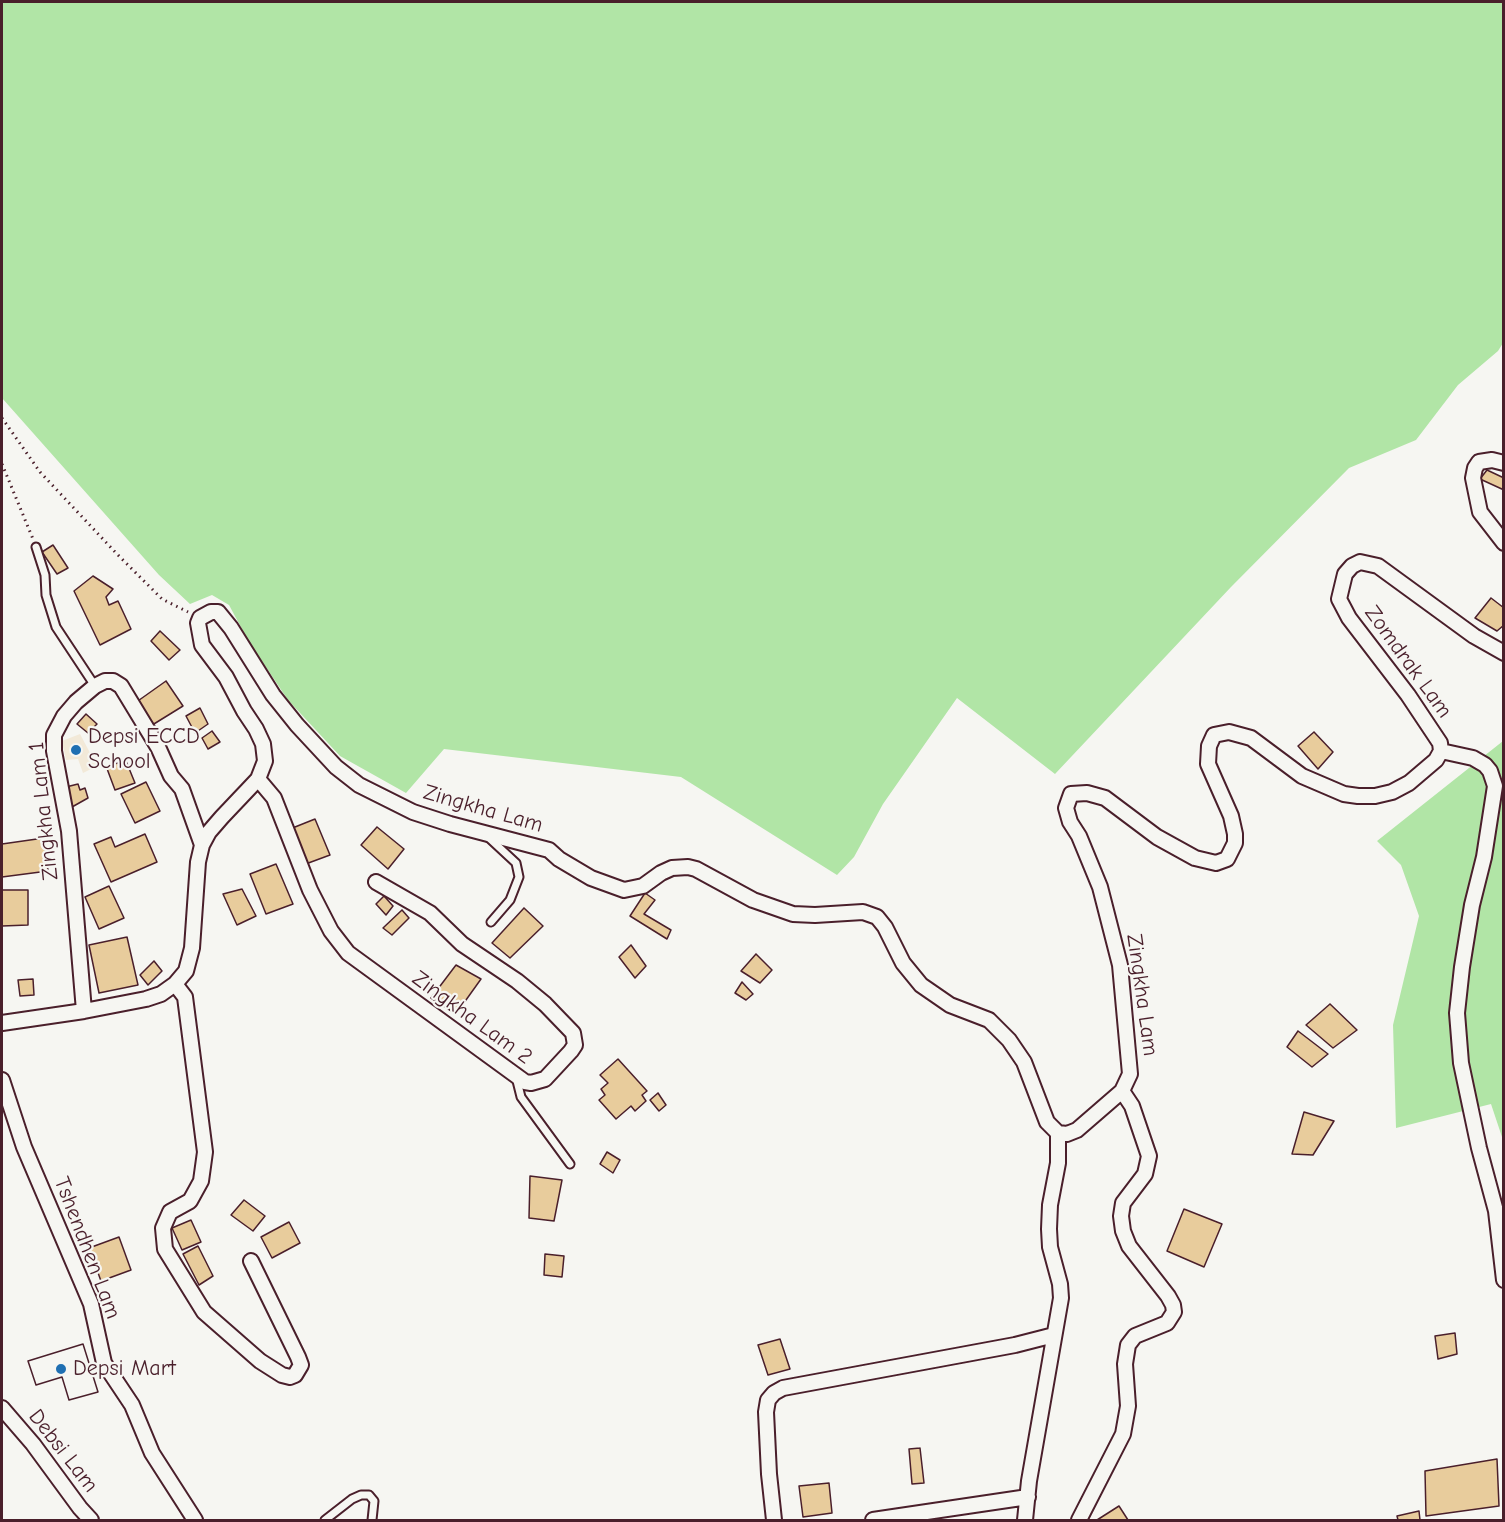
<!DOCTYPE html>
<html>
<head>
<meta charset="utf-8">
<style>
  body { margin:0 }
  #map { position:relative; width:1505px; height:1522px; overflow:hidden; background:#f6f6f2; font-family:"Comic Neue",sans-serif }
  canvas { display:block }
  .frame { position:absolute; inset:0; border:3px solid #4a1f2b; pointer-events:none }
</style>
</head>
<body>
<div id="map">
<canvas width="1505" height="1522"></canvas>
<div class="frame"></div>
</div>
<script>
const c = document.querySelector('canvas').getContext('2d');
c.lineJoin = 'round';
function paint(path, color) { c.fillStyle = color; c.fill(path, 'evenodd'); }
const shape = rows => new Path2D(rows.map(r => 'M' + r).join(''));
function trace(path, color, width, dash) { c.strokeStyle = color; c.lineWidth = width; c.lineCap = dash ? 'butt' : 'round'; c.setLineDash(dash || []); c.stroke(path); }
function label(font, color, halo, rows, align = 'center') {
  c.font = font + ' "Comic Neue",sans-serif'; c.lineWidth = 4.5; c.setLineDash([]); c.textBaseline = 'middle'; c.strokeStyle = halo; c.fillStyle = color; for (const [text, x, y, turn = 0] of rows) {
    c.save(); c.translate(x, y); c.rotate((+turn || 0) * Math.PI / 180); c.textAlign = isNaN(turn) ? turn : align; if (halo) c.strokeText(text, 0, 0); c.fillText(text, 0, 0); c.restore();
  }
}
paint(shape([
  [80,734,97,766,83,773,78,759,66,760,62,741]
]), '#f2e9d8');
paint(shape([
  [2,2,1503,2,1503,343,1498,351,1458,385,1416,440,1349,468,1231,587,1055,774,957,698,883,804,854,857,837,875,681,777,444,749,406,793,340,756,288,700,249,642,229,605,212,595,190,604,159,575,2,398],
  [1503,741,1503,1140,1491,1104,1396,1128,1393,1025,1419,916,1401,865,1377,841]
]), '#b1e5a6');
const building = shape([
  [1487,470,1504,478,1504,490,1480,479,1487,470],
  [53,545,68,568,57,574,42,552,53,545],
  [93,576,113,589,106,597,109,605,118,601,131,629,100,645,74,591,93,576],
  [1491,598,1504,608,1504,625,1497,631,1475,618,1491,598],
  [160,631,180,650,169,660,151,641,160,631],
  [166,681,183,706,149,727,135,703,166,681],
  [200,708,208,724,195,733,186,716,200,708],
  [86,714,97,724,88,733,77,724,86,714],
  [212,731,220,742,208,749,202,738,212,731],
  [1314,732,1333,752,1318,769,1298,746,1314,732],
  [126,761,135,783,115,790,106,766,126,761],
  [146,782,160,811,135,823,121,794,146,782],
  [78,784,80,790,85,788,88,798,72,807,66,787,78,784],
  [315,819,330,855,303,865,290,829,315,819],
  [377,827,404,849,388,869,361,845,377,827],
  [145,834,157,862,111,882,94,844,111,837,115,847,145,834],
  [44,838,48,871,2,877,2,844,44,838],
  [276,864,293,904,266,914,250,874,276,864],
  [109,886,124,918,99,929,85,897,109,886],
  [242,889,256,916,237,925,223,894,242,889],
  [2,890,28,890,28,925,2,926,2,890],
  [645,893,655,900,644,914,671,930,667,939,630,916,645,893],
  [384,896,393,906,386,915,376,904,384,896],
  [524,908,543,926,510,958,492,943,524,908],
  [402,910,409,918,392,935,383,928,402,910],
  [127,937,138,985,99,993,89,945,127,937],
  [631,945,646,966,635,978,619,957,631,945],
  [756,954,772,970,760,983,741,971,756,954],
  [154,961,162,971,148,985,140,975,154,961],
  [456,965,481,979,456,1014,431,998,456,965],
  [33,979,34,995,20,996,18,980,33,979],
  [742,982,753,994,746,1000,735,993,742,982],
  [1330,1004,1357,1030,1333,1048,1306,1025,1330,1004],
  [1298,1031,1328,1054,1312,1067,1287,1047,1298,1031],
  [618,1059,647,1091,642,1095,646,1101,635,1111,631,1106,616,1119,599,1100,605,1095,601,1089,608,1083,600,1075,618,1059],
  [658,1093,666,1105,659,1111,650,1100,658,1093],
  [1304,1112,1334,1121,1313,1155,1292,1154,1304,1112],
  [607,1152,620,1160,613,1173,600,1164,607,1152],
  [530,1176,562,1180,554,1221,529,1218,530,1176],
  [244,1200,265,1216,253,1231,231,1215,244,1200],
  [1184,1209,1222,1224,1204,1267,1167,1251,1184,1209],
  [191,1220,201,1242,182,1250,172,1228,191,1220],
  [289,1222,300,1243,272,1258,261,1237,289,1222],
  [119,1237,131,1270,101,1281,89,1248,119,1237],
  [198,1246,213,1276,199,1285,183,1254,198,1246],
  [545,1254,564,1256,562,1277,544,1275,545,1254],
  [1455,1333,1457,1354,1438,1359,1435,1336,1455,1333],
  [780,1339,790,1369,768,1375,758,1345,780,1339],
  [83,1344,98,1392,69,1400,62,1377,36,1385,28,1361,83,1344],
  [83,1344,98,1392,69,1400,62,1377,36,1385,28,1361,83,1344],
  [920,1448,924,1483,912,1484,909,1449,920,1448],
  [1497,1459,1499,1506,1426,1516,1425,1471,1497,1459],
  [829,1483,832,1513,803,1517,799,1486,829,1483],
  [1119,1506,1128,1520,1097,1520,1119,1506],
  [1419,1511,1420,1520,1398,1520,1397,1516,1419,1511]
]);
paint(building, '#e8cc9c');
trace(building, '#4a1f2b', 1.5);
const lane = shape([
  [36,547,45,575,46,595,56,627,95,686],
  [488,837,516,863,519,877,510,900,491,922],
  [516,1077,521,1097,570,1164],
  [325,1520,352,1499,361,1495,369,1495,374,1501,372,1520]
]);
const street = shape([
  [1504,463,1492,460,1479,462,1475,468,1473,478,1480,512,1504,543],
  [1441,751,1473,758,1485,765,1490,771,1495,786,1484,857,1472,905,1462,967,1457,1013,1461,1063,1479,1148,1496,1211,1504,1280],
  [1441,751,1440,743,1408,695,1349,618,1339,599,1345,574,1352,566,1360,562,1378,566,1474,636,1504,653],
  [258,779,274,798,310,890,331,931,348,953,525,1082,531,1083,545,1079,571,1051,575,1045,573,1033,545,1004,517,981,462,944,430,913,376,882],
  [175,984,185,997,205,1152,201,1181,190,1201,170,1212,163,1228,165,1249,204,1312,260,1361,282,1375,290,1377,295,1375,301,1365,298,1357,251,1261],
  [84,1011,69,831,54,751,54,735,64,716,76,702,95,686,105,681,113,681,121,686,158,747,171,776,182,789,202,845],
  [2,1023,84,1011,146,999,161,994,175,984,186,971,192,948,198,862,202,845,209,832,222,817,258,779,265,761,263,744,256,729,244,711,226,677,202,645,198,623,200,618,211,612,218,612,231,628,273,695,297,725,336,767,359,785,413,812,450,824,549,850,559,859,591,878,624,890,643,886,661,873,672,868,688,867,696,869,753,900,793,914,815,915,863,912,877,917,885,927,903,963,921,985,950,1005,989,1020,1009,1040,1024,1062,1047,1122,1058,1133,1067,1134,1077,1130,1122,1091,1130,1074,1120,965,1100,887,1079,836,1070,822,1066,808,1071,794,1087,793,1105,798,1157,837,1195,858,1216,863,1227,859,1235,843,1235,834,1231,816,1208,764,1209,746,1214,735,1229,732,1251,738,1302,776,1344,794,1358,796,1375,796,1392,792,1409,783,1436,760,1441,751],
  [2,1080,24,1147,91,1304,104,1363,132,1405,152,1453,195,1520],
  [2,1408,33,1444,80,1508,91,1520],
  [774,1520,769,1474,766,1412,768,1400,774,1393,783,1388,1015,1345,1054,1335],
  [873,1520,1028,1497],
  [1025,1520,1029,1481,1061,1298,1060,1284,1050,1247,1049,1229,1050,1205,1058,1163,1058,1133],
  [1079,1520,1123,1434,1128,1406,1125,1364,1128,1345,1135,1336,1167,1323,1174,1312,1173,1305,1168,1296,1129,1246,1123,1231,1121,1216,1123,1203,1145,1174,1149,1156,1132,1106,1122,1091]
]);
trace(lane, '#4a1f2b', 11);
trace(street, '#4a1f2b', 18);
trace(shape([
  [2,418,40,472,116,553,162,599,188,612],
  [2,464,33,539]
]), '#4a1f2b', 3, [1.5, 4.5]);
trace(lane, '#f6f6f2', 7);
trace(street, '#f6f6f2', 14);
for (const [x, y, r, color] of [
  [76,750,6,"#1f6fb2"],
  [61,1369,6,"#1f6fb2"]
]) { const dot = new Path2D(); dot.arc(x, y, r, 0, 2 * Math.PI); c.fillStyle = color; c.fill(dot); trace(dot, '#f6f6f2', 2); }
label('22px', '#4a1f2b', '#f6f6f2', [
  ["Zomdrak Lam",1408,662,54],
  ["Zingkha Lam",483,809,16],
  ["Zingkha Lam 1",44,811,-96],
  ["Zingkha Lam",1142,995,82],
  ["Zingkha Lam 2",472,1018,36],
  ["Tshendhen Lam",87,1248,69],
  ["Debsi Lam",63,1451,52]
]);
label('22px', '#4a1f2b', '#f6f6f2', [
  ["Depsi ECCD",88,737],
  ["School",88,762],
  ["Depsi Mart",73,1369]
], 'left');
</script>
</body>
</html>
